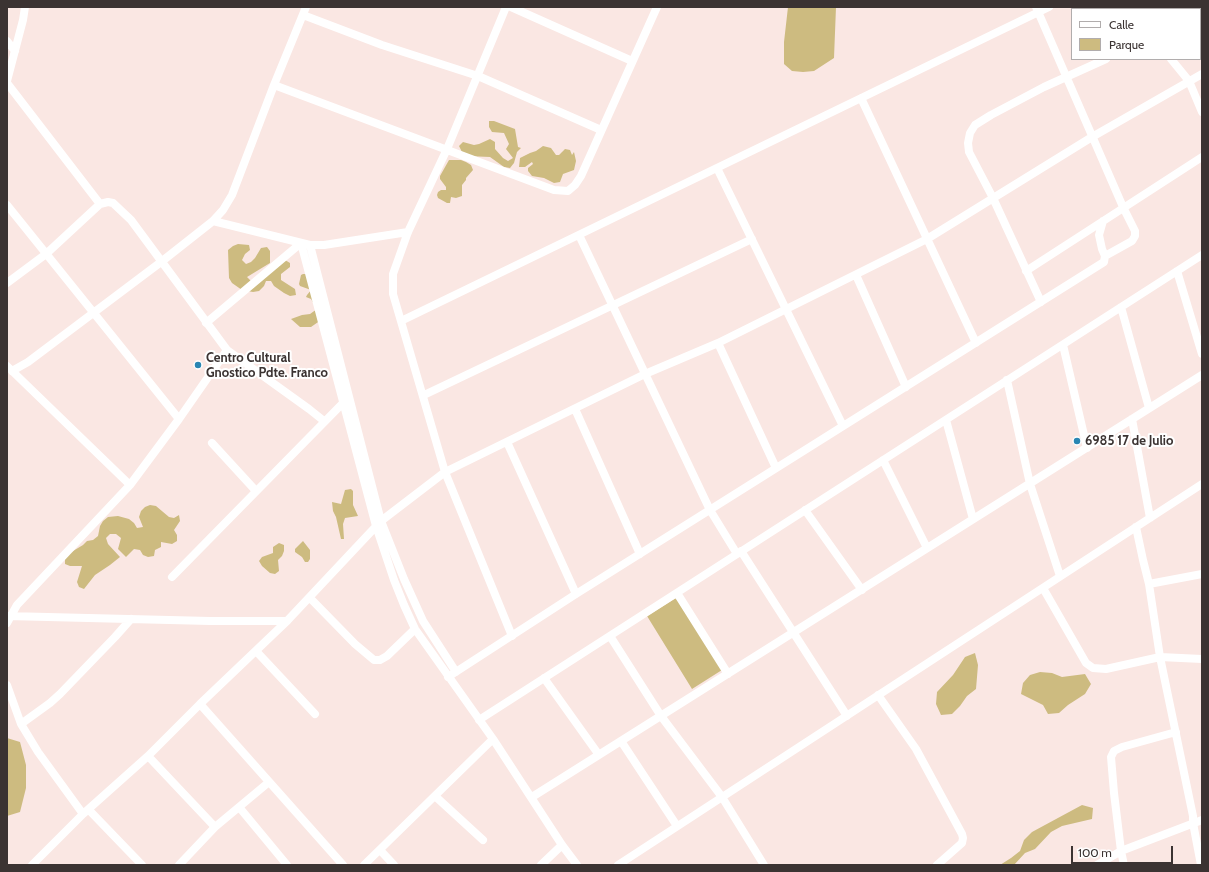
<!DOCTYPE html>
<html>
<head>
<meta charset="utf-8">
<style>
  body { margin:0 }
  #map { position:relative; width:1209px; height:872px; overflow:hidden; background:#fae7e3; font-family:Cabin,sans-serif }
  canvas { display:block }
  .frame { position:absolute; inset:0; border:8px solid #3b3332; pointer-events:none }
  .legend { position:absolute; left:1071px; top:8px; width:130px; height:52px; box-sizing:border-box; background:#fff; border:1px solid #b1adad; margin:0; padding:5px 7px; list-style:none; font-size:12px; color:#3b3332 }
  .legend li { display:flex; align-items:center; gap:8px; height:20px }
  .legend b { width:20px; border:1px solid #b1adad }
  .scale { position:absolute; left:1071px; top:846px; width:102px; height:18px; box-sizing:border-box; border:2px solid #3b3332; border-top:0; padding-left:5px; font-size:12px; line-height:14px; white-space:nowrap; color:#3b3332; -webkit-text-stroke:3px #fff; paint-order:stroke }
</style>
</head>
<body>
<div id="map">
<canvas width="1209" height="872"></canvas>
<div class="frame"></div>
<ul class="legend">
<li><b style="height:5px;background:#fff"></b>Calle</li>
<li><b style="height:11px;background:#cdbb80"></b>Parque</li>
</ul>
<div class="scale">100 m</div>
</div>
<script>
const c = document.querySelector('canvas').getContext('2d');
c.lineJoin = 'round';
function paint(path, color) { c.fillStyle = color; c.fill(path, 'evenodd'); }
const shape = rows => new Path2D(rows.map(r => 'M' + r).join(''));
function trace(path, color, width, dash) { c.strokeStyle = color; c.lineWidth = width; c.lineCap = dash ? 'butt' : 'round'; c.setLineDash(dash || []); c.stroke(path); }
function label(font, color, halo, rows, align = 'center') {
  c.font = font + ' Cabin,sans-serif'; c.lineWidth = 4; c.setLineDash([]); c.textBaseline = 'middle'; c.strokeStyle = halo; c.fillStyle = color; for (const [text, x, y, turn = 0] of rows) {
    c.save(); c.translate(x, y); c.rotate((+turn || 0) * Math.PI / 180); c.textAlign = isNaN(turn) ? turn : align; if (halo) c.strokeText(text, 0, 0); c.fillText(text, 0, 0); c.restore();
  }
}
paint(shape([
  [788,7,836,7,834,58,814,71,803,72,792,71,784,64,784,42],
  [489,121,494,121,515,129,518,147,521,148,517,152,514,163,510,168,504,167,490,157,467,156,462,152,459,146,463,142,474,145,479,144,490,139,495,142,495,149,503,158,508,161,513,158,506,149,509,144,504,133,492,132,489,127],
  [543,146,551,148,556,155,559,155,565,149,570,150,572,155,574,152,576,161,574,170,563,174,560,182,554,183,544,178,532,176,528,171,528,168,533,164,532,162,525,167,519,167,520,158,530,153,536,151],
  [449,160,461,160,466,162,471,165,473,170,466,178,466,180,462,185,462,196,456,198,451,197,450,203,447,203,438,198,437,195,438,192,441,190,446,190,446,187,440,179,440,176],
  [238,244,249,245,250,250,245,254,242,260,246,264,251,262,255,258,261,248,267,247,270,251,270,263,247,277,251,281,285,260,290,263,290,267,281,274,281,280,295,289,296,295,290,296,284,293,274,286,271,281,266,281,264,286,259,291,253,292,242,290,232,283,229,278,228,250,233,246],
  [303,274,306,274,321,320,311,327,300,327,291,319,302,315,310,314,317,309,311,299,306,297,307,295,311,290,300,286,299,284,301,275],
  [351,489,353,491,353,505,358,516,345,518,343,524,344,539,341,539,336,517,333,511,332,502,341,504,345,490],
  [150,505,156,506,169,517,174,518,179,515,180,521,174,530,177,535,177,541,172,544,161,542,161,547,155,550,154,556,148,557,143,555,140,550,134,549,126,557,118,549,121,538,116,534,110,534,106,538,108,544,120,557,110,565,95,575,84,589,79,587,77,582,82,566,70,566,65,564,65,559,68,554,83,545,87,541,93,540,98,536,100,526,103,521,108,517,118,516,129,519,134,523,137,528,143,527,139,517,141,511,145,507],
  [303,541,310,550,310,559,308,562,305,562,302,557,295,552,295,549],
  [279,543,284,545,284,551,282,556,278,560,279,571,275,574,270,573,262,566,259,561,262,557,273,553,273,547],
  [676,598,722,670,692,689,647,616],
  [975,653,978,665,976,689,967,696,960,706,952,714,941,715,936,704,937,692,953,675,965,657],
  [1040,672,1052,673,1062,677,1085,674,1091,684,1085,694,1068,705,1059,713,1048,714,1043,705,1021,694,1023,683,1030,675],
  [7,738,20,742,26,765,26,788,20,812,7,816],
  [1082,805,1093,808,1092,819,1062,826,1051,832,1035,849,1025,853,1014,865,1000,865,1011,858,1020,851,1024,840,1032,832]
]), '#cdbb80');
trace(shape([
  [506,7,447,149,408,232,393,274,393,294,445,472,512,636],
  [511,7,632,61],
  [1036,7,1123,207,1135,231,1135,236,1132,241,1105,256],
  [1148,7,1149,9],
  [303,15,382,45,478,76,601,130],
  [7,41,15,51],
  [1171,59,1189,81,1202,112],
  [7,81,23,20,25,7],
  [7,83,100,204],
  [274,85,554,190,568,191,575,185,581,176,657,7],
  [861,98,976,343],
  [717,168,843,426],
  [7,205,179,419,227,350],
  [213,221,310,245,324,245,408,232],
  [579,235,710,510,737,554],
  [310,245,381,521,404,579,423,621,456,672],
  [1026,271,1202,157],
  [1177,271,1202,354],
  [856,275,906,387],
  [7,283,46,254,100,204,108,202,113,203,131,220,227,350,309,409,324,421],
  [1041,302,993,198,969,152,968,143,970,133,975,125,991,115,1044,87,1106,59],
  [1121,307,1149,408],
  [401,321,1049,7],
  [206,323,301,243,376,526,394,580,404,605,415,629,493,739,562,845,577,865],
  [718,343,776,468],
  [1063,345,1087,448],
  [7,366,130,485],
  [12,371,28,362,161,262,213,221,223,210,232,195,274,85,306,7],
  [1007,380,1030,484,1060,576],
  [424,395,752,239],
  [575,409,640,554],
  [1132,419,1150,518],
  [946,420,973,519],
  [507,442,576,594],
  [212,443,256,491],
  [883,460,927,548],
  [805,510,862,590],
  [1136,527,1143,560,1149,584,1160,657,1193,816,1193,823,1201,865],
  [741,551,847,716],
  [172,577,343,403],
  [1149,584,1202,574],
  [1043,588,1086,663,1093,668,1106,669,1160,657,1202,659],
  [677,593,728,674],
  [310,598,355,644,374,660,380,660,387,656,415,629],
  [7,616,210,621,287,621],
  [7,623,17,605,130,485,179,419],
  [610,636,661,716,722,797,764,865],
  [256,651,315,714],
  [448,677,576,594,1104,262,1105,256,1102,249,1099,235,1103,221],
  [544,678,599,755],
  [7,685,21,724,38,752,83,814],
  [878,695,916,749,962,834,963,838,962,843,937,865],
  [200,704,343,865],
  [479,720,1202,255],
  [21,724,50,703,60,694,115,637,131,619],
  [621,741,677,826],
  [148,756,215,827],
  [435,796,483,840],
  [532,797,1202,375],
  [239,807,287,865],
  [89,810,142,865],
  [380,850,394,865],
  [32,865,83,814,148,756,200,704,287,621,381,521,445,472,645,374,718,343,927,239,1092,137,1202,74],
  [179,865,215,827,269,782],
  [364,865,493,739],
  [541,865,562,845],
  [618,865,1202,484],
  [1097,865,1121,851,1202,820],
  [1124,865,1121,851,1114,793,1111,757,1114,751,1122,747,1176,732]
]), '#fff', 8);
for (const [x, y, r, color] of [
  [198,365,4,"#2986b3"],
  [1077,441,4,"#2986b3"]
]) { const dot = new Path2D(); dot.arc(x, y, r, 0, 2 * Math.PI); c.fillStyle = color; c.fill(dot); trace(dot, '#fff', 1.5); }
label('bold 13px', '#3b3332', '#fff', [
  ["Centro Cultural",206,358],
  ["Gnostico Pdte. Franco",206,373],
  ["6985 17 de Julio",1085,441]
], 'left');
</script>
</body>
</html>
